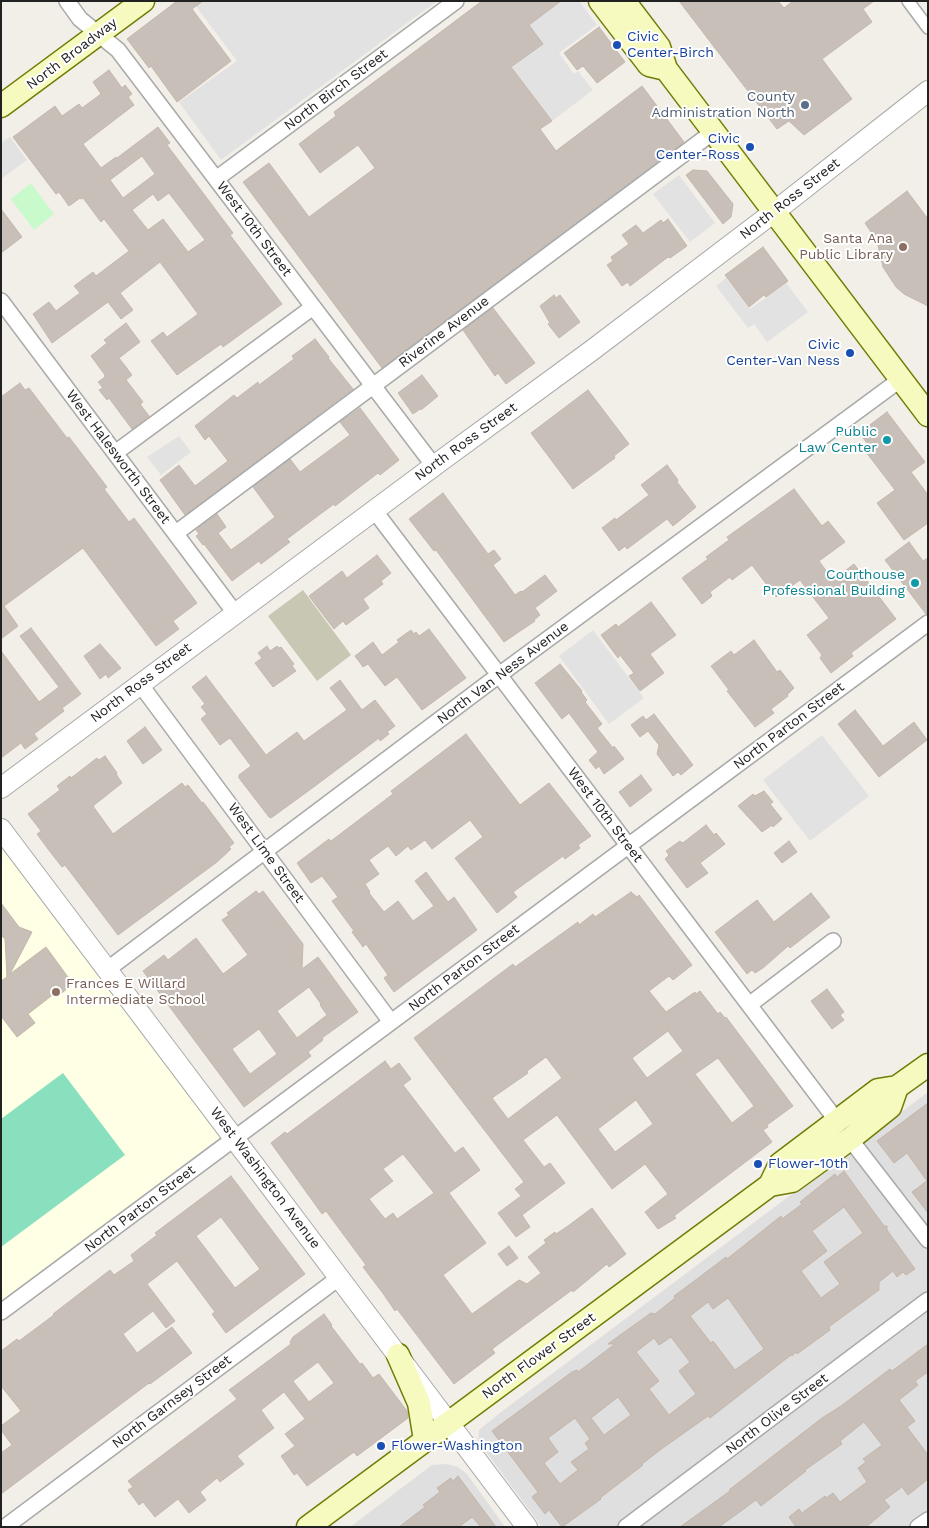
<!DOCTYPE html>
<html>
<head>
<meta charset="utf-8">
<style>
  body { margin:0 }
  #map { position:relative; width:929px; height:1528px; overflow:hidden; background:#f2efe9; font-family:"Work Sans",sans-serif }
  canvas { display:block }
  .frame { position:absolute; inset:0; border:2px solid #222; pointer-events:none }
</style>
</head>
<body>
<div id="map">
<canvas width="929" height="1528"></canvas>
<div class="frame"></div>
</div>
<script>
const c = document.querySelector('canvas').getContext('2d');
c.lineJoin = 'round';
function paint(path, color) { c.fillStyle = color; c.fill(path, 'evenodd'); }
const shape = rows => new Path2D(rows.map(r => 'M' + r).join(''));
function trace(path, color, width, dash) { c.strokeStyle = color; c.lineWidth = width; c.lineCap = dash ? 'butt' : 'round'; c.setLineDash(dash || []); c.stroke(path); }
function label(font, color, halo, rows, align = 'center') {
  c.font = font + ' "Work Sans",sans-serif'; c.lineWidth = 4; c.setLineDash([]); c.textBaseline = 'middle'; c.strokeStyle = halo; c.fillStyle = color; for (const [text, x, y, turn = 0] of rows) {
    c.save(); c.translate(x, y); c.rotate((+turn || 0) * Math.PI / 180); c.textAlign = isNaN(turn) ? turn : align; if (halo) c.strokeText(text, 0, 0); c.fillText(text, 0, 0); c.restore();
  }
}
paint(shape([
  [928,1092,928,1527,542,1527,478,1441,479,1430,501,1412],
  [446,1464,458,1467,467,1474,505,1527,350,1527,432,1465]
]), '#e0dfdf');
paint(shape([
  [1,846,220,1137,1,1302]
]), '#ffffe5');
paint(shape([
  [303,590,351,655,317,681,268,616]
]), '#c7c7b4');
paint(shape([
  [31,183,54,214,34,230,11,199]
]), '#c8facc');
paint(shape([
  [63,1073,125,1155,1,1247,1,1119]
]), '#88e0be');
paint(shape([
  [192,1,437,1,221,160,179,102,237,61],
  [561,1,579,1,597,25,559,53,574,74,578,71,593,90,552,121,511,67,542,44,529,25],
  [10,137,27,160,1,179,1,143],
  [679,175,715,223,690,242,653,194],
  [726,278,750,309,786,283,808,312,767,342,754,324,748,328,716,286],
  [179,436,191,452,161,475,147,457],
  [593,630,644,698,609,724,559,656],
  [822,735,869,796,810,841,763,780]
]), '#e2e2e2');
const building = shape([
  [177,1,203,1,192,9,231,61,177,102,151,66,149,68,127,39,177,1],
  [482,1,561,1,529,25,543,44,511,67,552,121,540,129,556,151,642,86,684,142,382,368,243,182,269,163,309,217,375,168,358,145,320,173,299,144,336,116,334,112,482,1],
  [679,1,778,1,784,8,793,1,874,1,863,9,872,22,822,59,852,99,804,135,789,121,777,129,679,1],
  [599,27,625,62,597,83,583,66,577,70,564,53,599,27],
  [109,70,122,88,125,85,132,94,128,97,134,105,83,144,101,168,116,157,117,158,158,127,170,143,167,145,233,233,230,235,282,304,223,347,221,344,177,375,151,341,163,332,167,337,198,314,160,262,120,293,133,310,121,319,108,302,52,343,33,314,49,302,56,311,80,293,74,286,93,272,96,276,129,251,104,219,101,222,83,198,81,199,80,198,69,206,59,192,56,194,13,137,55,106,62,116,79,104,82,108,101,94,93,82,109,70],
  [142,156,155,174,123,198,110,180,142,156],
  [169,193,205,240,188,252,163,219,148,230,132,210,153,194,158,201,169,193],
  [693,170,707,171,733,204,731,217,723,224,686,175,693,170],
  [907,191,928,219,928,306,904,294,896,287,883,267,877,241,865,223,907,191],
  [1,209,22,237,1,253,1,209],
  [668,219,687,246,670,258,668,257,630,286,628,282,622,286,607,265,613,261,611,257,629,244,622,235,636,225,643,233,661,220,663,223,668,219],
  [763,247,788,281,766,297,764,295,749,307,725,275,763,247],
  [554,295,556,298,560,295,580,322,559,338,548,324,550,323,540,306,554,295],
  [493,308,535,363,506,384,498,373,495,376,463,330,493,308],
  [126,323,140,342,119,358,132,375,126,380,143,402,140,404,149,416,132,429,109,398,107,400,99,390,103,388,98,382,105,377,105,375,91,356,107,343,104,340,126,323],
  [315,339,329,357,328,358,353,389,185,515,160,480,179,465,195,486,228,461,209,436,205,440,195,426,234,395,237,398,258,382,259,385,294,359,292,356,315,339],
  [422,375,438,396,421,410,420,409,413,414,398,393,422,375],
  [20,383,25,390,29,388,67,438,69,437,107,487,104,489,129,522,134,518,197,603,173,621,179,629,156,646,83,548,4,606,18,626,1,639,1,397,20,383],
  [588,390,629,444,614,456,615,458,573,489,531,433,588,390],
  [360,408,399,460,380,475,378,473,335,506,334,504,319,515,287,539,290,542,261,564,259,561,232,581,204,544,203,545,196,536,199,534,196,530,217,514,226,527,218,533,231,550,253,534,275,517,253,487,290,459,300,472,350,435,340,422,360,408],
  [887,412,925,462,911,472,928,495,928,523,904,540,877,503,895,490,866,452,871,448,859,433,887,412],
  [667,465,678,480,677,482,696,507,673,526,667,519,627,549,625,546,619,551,602,528,615,518,616,520,649,495,641,485,667,465],
  [794,489,822,526,828,521,845,542,819,561,833,580,854,564,896,619,851,653,853,656,831,673,820,658,822,655,807,635,829,618,800,580,776,597,752,565,732,580,730,577,710,592,712,596,702,604,682,578,708,559,706,557,729,540,727,537,794,489],
  [443,493,488,554,494,550,501,559,493,565,515,595,521,591,522,592,545,575,557,591,535,608,540,615,534,620,535,621,504,642,436,550,434,551,409,519,443,493],
  [909,542,923,561,928,558,928,614,926,614,885,560,909,542],
  [377,555,391,573,381,581,383,584,363,599,369,608,346,625,343,621,334,629,309,596,342,571,347,578,377,555],
  [651,602,676,635,650,654,664,673,640,691,629,676,634,673,620,655,618,658,601,635,616,624,618,627,651,602],
  [31,628,81,694,62,708,64,711,34,734,38,739,25,749,21,743,1,758,1,651,39,702,59,687,20,636,31,628],
  [429,629,466,678,422,710,397,677,385,686,368,664,363,667,355,656,373,642,382,655,399,642,397,640,411,630,414,634,416,632,419,636,429,629],
  [754,640,777,672,780,670,794,688,787,695,788,696,771,709,774,713,755,727,727,691,729,690,711,666,731,651,734,655,754,640],
  [100,644,121,668,108,678,106,674,100,679,84,656,100,644],
  [267,646,270,651,277,646,279,648,281,647,294,664,292,666,296,671,273,687,255,663,262,658,258,653,267,646],
  [560,664,582,691,581,692,587,700,585,702,602,724,597,728,613,748,614,746,624,759,604,774,599,766,596,769,589,760,598,752,569,713,562,719,535,683,560,664],
  [206,676,266,755,297,732,304,741,347,710,330,688,340,680,362,710,375,700,395,726,387,732,389,734,380,741,379,738,311,789,271,818,269,817,239,778,239,775,251,766,230,738,220,745,201,719,207,714,201,707,205,704,192,687,206,676],
  [855,710,883,746,914,722,927,740,879,777,838,724,855,710],
  [654,714,693,765,681,775,678,772,673,776,657,754,659,745,648,731,640,737,631,725,643,716,646,720,654,714],
  [145,727,162,750,143,764,127,741,145,727],
  [466,734,520,805,549,783,591,836,578,845,580,848,565,859,563,856,513,892,517,897,497,913,455,858,483,837,470,820,432,849,425,840,411,850,408,846,396,856,388,846,369,860,379,874,365,884,370,892,369,893,384,912,398,901,413,921,434,906,415,881,426,872,448,902,454,897,477,930,394,992,384,978,388,975,366,944,363,947,352,932,354,931,332,901,338,897,322,876,311,883,297,863,329,839,331,841,393,794,391,791,466,734],
  [105,756,117,773,116,774,122,783,93,806,113,834,182,783,185,787,188,785,202,803,203,802,234,843,229,847,231,849,217,862,118,935,65,865,62,867,48,849,37,834,41,831,28,814,60,790,57,786,70,776,71,778,97,758,99,760,105,756],
  [641,775,652,790,630,807,619,792,641,775],
  [764,791,773,802,770,804,782,819,773,827,772,825,762,832,738,806,753,794,755,796,764,791],
  [706,825,714,835,716,833,725,844,700,863,708,873,687,888,665,859,669,855,666,851,680,841,682,843,684,842,706,825],
  [789,841,797,852,782,863,774,853,789,841],
  [256,891,259,894,263,891,303,944,302,969,318,957,358,1012,322,1038,323,1040,308,1052,311,1056,244,1107,143,971,164,955,168,960,196,938,223,974,248,955,222,920,229,915,227,913,256,891],
  [309,987,321,1004,320,1005,327,1015,297,1038,277,1011,309,987],
  [259,1029,277,1054,250,1074,232,1049,259,1029],
  [631,892,637,897,639,895,692,965,673,980,669,976,649,991,666,1012,695,992,696,994,700,991,718,1014,720,1012,725,1018,726,1017,793,1106,767,1125,768,1127,763,1130,772,1142,674,1216,676,1218,658,1229,645,1212,668,1194,645,1164,612,1189,557,1115,523,1140,544,1167,550,1163,565,1183,522,1215,530,1227,516,1237,498,1213,521,1196,515,1189,524,1182,414,1038,513,964,515,967,578,922,579,925,593,914,595,917,631,892],
  [668,1031,683,1051,647,1078,632,1058,668,1031],
  [546,1057,562,1078,508,1119,492,1098,528,1073,527,1071,546,1057],
  [718,1058,754,1106,732,1123,695,1074,718,1058],
  [636,1100,653,1124,615,1152,598,1129,636,1100],
  [811,893,830,917,790,948,788,946,763,968,755,973,752,970,747,974,715,932,757,900,774,922,811,893],
  [1,903,19,927,32,932,10,974,46,947,73,984,58,996,55,993,28,1014,35,1023,17,1037,1,1016,1,981,7,977,5,939,1,935,1,903],
  [827,989,844,1012,840,1015,844,1020,832,1029,811,1001,827,989],
  [385,1061,391,1069,399,1063,411,1079,403,1085,455,1153,463,1147,480,1170,449,1193,486,1243,443,1275,472,1314,519,1280,527,1284,541,1273,528,1257,546,1243,544,1240,555,1232,556,1234,568,1226,592,1208,626,1254,609,1267,607,1264,573,1292,572,1290,492,1349,495,1353,454,1384,397,1309,395,1311,382,1292,363,1267,366,1265,326,1211,322,1214,271,1143,285,1132,287,1134,385,1061],
  [403,1154,434,1193,397,1219,393,1213,385,1219,369,1199,393,1181,383,1169,403,1154],
  [928,1103,928,1213,912,1192,927,1181,907,1153,894,1163,877,1141,928,1103],
  [844,1171,884,1226,887,1226,887,1230,915,1269,906,1275,903,1272,897,1277,893,1271,879,1282,879,1290,830,1326,829,1328,830,1330,797,1354,796,1352,792,1356,791,1355,710,1418,708,1416,660,1450,642,1464,643,1465,600,1498,601,1499,562,1527,549,1510,545,1514,532,1497,538,1492,492,1431,572,1372,577,1370,578,1372,615,1344,608,1344,616,1338,651,1313,655,1314,675,1298,674,1296,693,1282,726,1257,727,1259,781,1216,782,1219,802,1204,800,1202,835,1174,837,1177,844,1171],
  [844,1207,863,1233,824,1262,840,1284,821,1298,801,1271,827,1251,812,1231,844,1207],
  [728,1298,764,1349,735,1370,713,1341,711,1343,690,1316,708,1302,713,1309,728,1298],
  [671,1337,690,1362,679,1371,696,1394,669,1415,649,1389,659,1381,636,1352,654,1338,659,1345,671,1337],
  [618,1397,631,1415,604,1435,591,1418,618,1397],
  [575,1418,590,1439,585,1443,589,1449,571,1462,578,1470,560,1484,544,1463,558,1452,548,1438,575,1418],
  [231,1176,305,1274,226,1333,212,1314,215,1312,177,1261,147,1284,175,1321,166,1328,153,1311,123,1334,137,1353,172,1327,192,1353,150,1384,149,1383,1,1494,1,1453,12,1445,1,1430,1,1426,21,1411,1,1386,1,1351,17,1339,19,1341,54,1315,53,1314,110,1270,114,1275,134,1261,131,1255,157,1235,155,1233,231,1176],
  [221,1217,260,1269,235,1288,196,1236,221,1217],
  [509,1246,518,1258,507,1266,498,1254,509,1246],
  [324,1314,332,1325,331,1326,360,1364,362,1363,373,1378,379,1374,407,1411,408,1418,357,1456,354,1452,307,1486,297,1473,294,1475,281,1456,295,1446,285,1434,305,1419,284,1392,261,1410,274,1428,237,1456,244,1464,220,1482,217,1478,200,1492,206,1500,189,1513,178,1499,155,1517,143,1502,139,1505,128,1490,133,1487,128,1481,237,1399,229,1390,291,1344,290,1342,293,1337,324,1314],
  [318,1362,334,1383,309,1402,293,1381,318,1362],
  [928,1344,928,1372,915,1381,918,1385,899,1400,915,1421,907,1427,928,1455,928,1479,908,1495,902,1487,884,1500,890,1507,866,1527,796,1527,789,1517,799,1509,802,1513,825,1496,826,1498,833,1493,840,1502,867,1482,858,1468,866,1462,863,1459,882,1445,864,1422,840,1441,842,1444,805,1470,806,1471,761,1506,756,1500,719,1527,680,1527,730,1491,729,1490,822,1418,841,1406,890,1369,892,1371,928,1344],
  [458,1476,496,1527,481,1527,472,1517,459,1527,399,1527,425,1507,423,1505,440,1492,437,1488,451,1478,453,1481,458,1476]
]);
paint(building, '#c7bfb8');
trace(building, '#c4b6ab', 1);
const pedestrian = shape([
  [908,1,928,28]
]);
const minor = shape([
  [67,1,80,19,118,50,434,466],
  [216,179,456,1],
  [1,301,235,613],
  [115,453,313,307],
  [374,510,837,1121],
  [176,533,713,132],
  [140,684,391,1022],
  [108,969,499,675,901,379],
  [749,1005,833,941],
  [850,1139,928,1240],
  [1,1312,928,623],
  [5,1527,340,1277],
  [626,1527,928,1300],
  [918,1527,928,1520]
]);
const tertiary = shape([
  [1,788,442,460,591,351,774,212,928,91],
  [1,829,527,1527]
]);
const secondary = shape([
  [600,1,649,65,666,69],
  [624,1,659,47,666,69,928,415],
  [1,106,143,1],
  [770,1185,780,1164,878,1090,897,1087,928,1065],
  [398,1355,419,1403,425,1440],
  [308,1527,770,1185,792,1181,850,1139,890,1107,897,1087]
]);
trace(pedestrian, '#a9a9a9', 14);
trace(minor, '#a9a9a9', 18);
trace(tertiary, '#a9a9a9', 22);
trace(secondary, '#707d05', 25);
trace(pedestrian, '#fff', 11);
trace(minor, '#fff', 15);
trace(tertiary, '#fff', 20);
trace(secondary, '#f7fabf', 22);
for (const [x, y, r, color] of [
  [617,45,5,"#1a4fb4"],
  [805,105,5,"#5c6f8a"],
  [750,147,5,"#1a4fb4"],
  [903,247,5,"#8d6e63"],
  [850,353,5,"#1a4fb4"],
  [887,440,5,"#0f9aa8"],
  [915,583,5,"#0f9aa8"],
  [56,992,5,"#8d6e63"],
  [758,1164,5,"#1a4fb4"],
  [381,1446,5,"#1a4fb4"]
]) { const dot = new Path2D(); dot.arc(x, y, r, 0, 2 * Math.PI); c.fillStyle = color; c.fill(dot); trace(dot, '#fff', 2); }
label('14px', '#164399', '#fff', [
  ["Civic",627,37],
  ["Center-Birch",627,53],
  ["Civic",740,139,"right"],
  ["Center-Ross",740,155,"right"],
  ["Civic",840,345,"right"],
  ["Center-Van Ness",840,361,"right"],
  ["Flower-10th",768,1164],
  ["Flower-Washington",391,1446]
], 'left');
label('14px', '#222', '#fff', [
  ["North Broadway",72,54,-37],
  ["North Birch Street",336,90,-37],
  ["North Ross Street",790,199,-38],
  ["West 10th Street",254,229,53],
  ["Riverine Avenue",444,332,-37],
  ["North Ross Street",466,442,-36],
  ["West Halesworth Street",118,457,53],
  ["North Van Ness Avenue",503,673,-37],
  ["North Ross Street",141,683,-37],
  ["North Parton Street",789,726,-37],
  ["West 10th Street",605,815,53],
  ["West Lime Street",266,853,54],
  ["North Parton Street",464,968,-37],
  ["West Washington Avenue",265,1178,53],
  ["North Parton Street",140,1209,-37],
  ["North Flower Street",539,1356,-36],
  ["North Garnsey Street",172,1402,-37],
  ["North Olive Street",777,1414,-37]
]);
label('14px', '#4e5e75', '#fff', [
  ["County",795,97],
  ["Administration North",795,113]
], 'right');
label('14px', '#785e54', '#fff', [
  ["Santa Ana",893,239],
  ["Public Library",893,255],
  ["Frances E Willard",66,984,"left"],
  ["Intermediate School",66,1000,"left"]
], 'right');
label('14px', '#0d838f', '#fff', [
  ["Public",877,432],
  ["Law Center",877,448],
  ["Courthouse",905,575],
  ["Professional Building",905,591]
], 'right');
</script>
</body>
</html>
